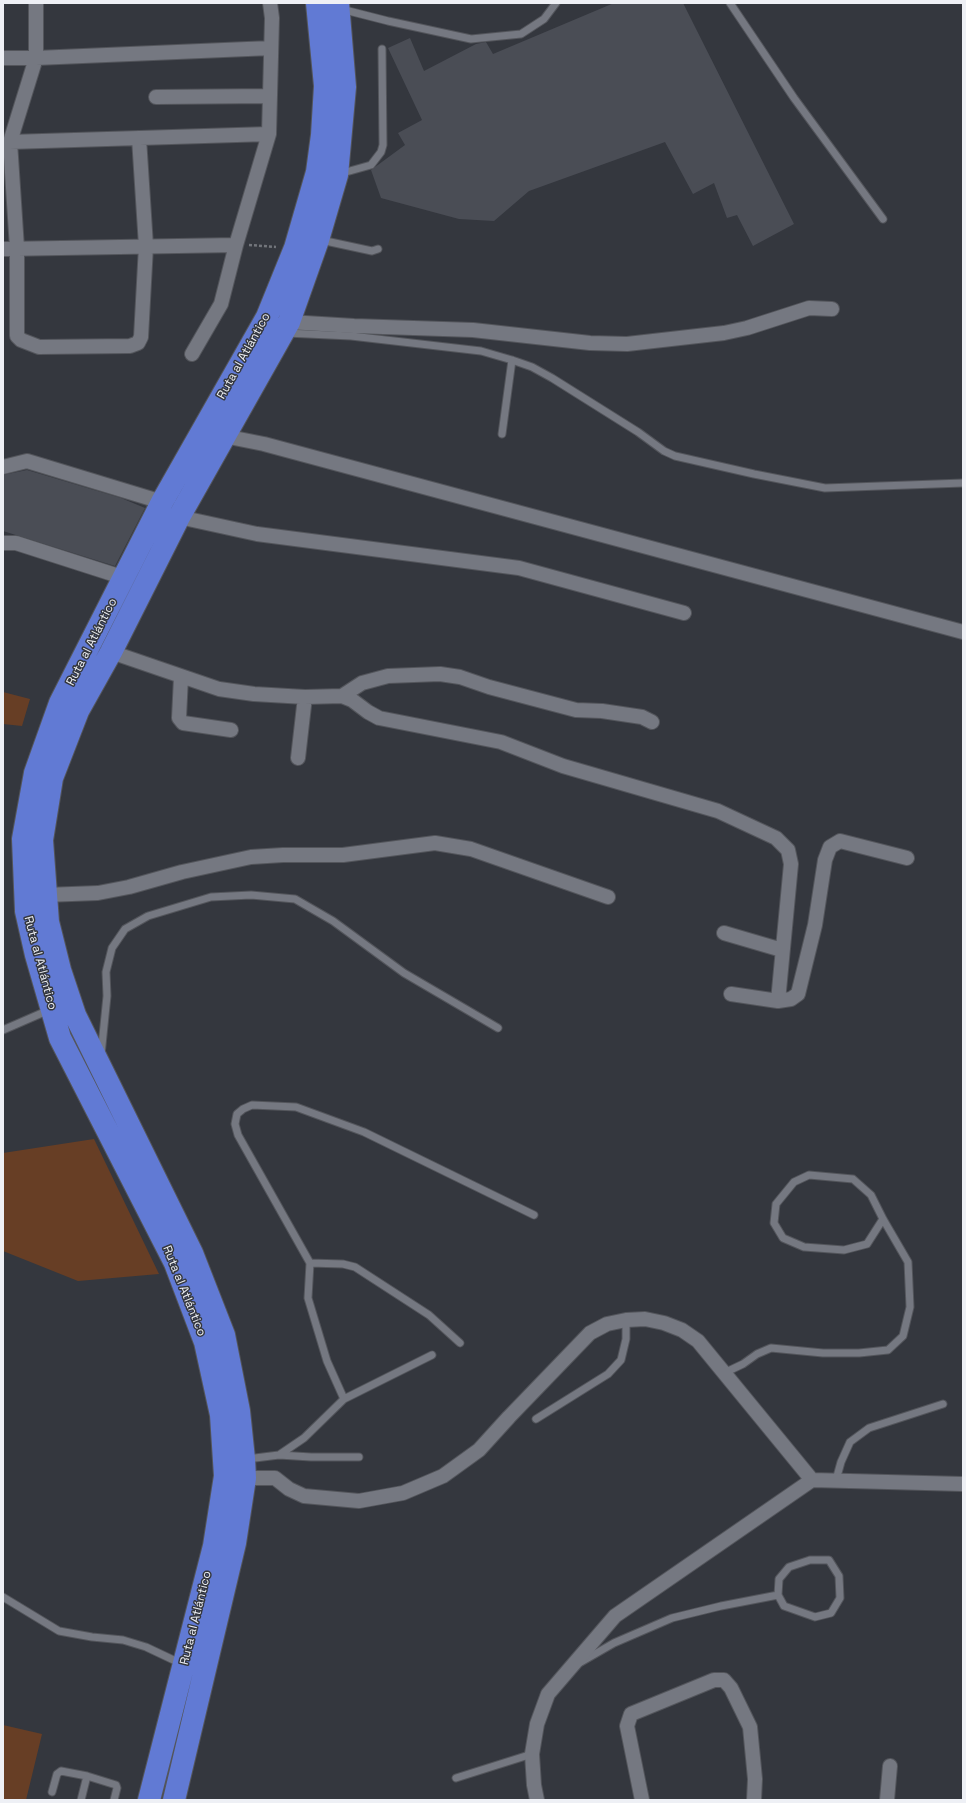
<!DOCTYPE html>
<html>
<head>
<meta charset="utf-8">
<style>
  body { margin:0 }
  #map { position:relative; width:966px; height:1803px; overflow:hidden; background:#34373e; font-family:"Space Grotesk",sans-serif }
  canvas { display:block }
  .frame { position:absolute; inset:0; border:4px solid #eef0f5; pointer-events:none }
</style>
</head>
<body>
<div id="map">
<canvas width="966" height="1803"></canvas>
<div class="frame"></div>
</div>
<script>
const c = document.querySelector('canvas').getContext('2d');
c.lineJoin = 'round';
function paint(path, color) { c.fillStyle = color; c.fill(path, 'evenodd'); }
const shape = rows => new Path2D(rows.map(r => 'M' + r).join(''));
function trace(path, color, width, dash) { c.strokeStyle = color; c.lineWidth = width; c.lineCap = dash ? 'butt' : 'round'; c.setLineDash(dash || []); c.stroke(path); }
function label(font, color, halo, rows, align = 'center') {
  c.font = font + ' "Space Grotesk",sans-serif'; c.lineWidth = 3; c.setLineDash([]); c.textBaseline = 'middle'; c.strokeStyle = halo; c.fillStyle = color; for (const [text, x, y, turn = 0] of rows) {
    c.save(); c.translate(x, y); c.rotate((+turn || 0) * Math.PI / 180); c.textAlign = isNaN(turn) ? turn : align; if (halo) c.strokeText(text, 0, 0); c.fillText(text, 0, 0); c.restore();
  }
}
paint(shape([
  [3,692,30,699,22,726,3,724],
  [94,1139,159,1274,78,1281,3,1251,3,1153],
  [3,1725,42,1734,26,1800,3,1800]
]), '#673e25');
paint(shape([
  [614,3,683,3,794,224,753,246,737,215,727,218,714,183,693,194,665,142,529,191,494,221,459,219,381,198,371,170,405,145,398,133,422,120,388,48,410,38,424,71,476,44,486,42,493,54],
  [27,470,121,498,145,508,115,566,3,531,3,475]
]), '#4a4d55');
const lane = shape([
  [730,3,794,98,883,219],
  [341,9,388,21,471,39,521,34,544,19,556,3],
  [339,174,371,165,381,152,383,145,382,49],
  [321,240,372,251,378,249],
  [286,333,351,336,481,351,512,360,532,367,552,378,638,432,664,451,675,456,754,474,825,488,963,483],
  [502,434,512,360],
  [3,1030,49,1010],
  [101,1055,107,996,106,972,112,948,125,929,148,916,211,897,251,895,295,899,333,921,404,973,498,1028],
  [310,1263,343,1264,355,1267,429,1315,460,1343],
  [724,1373,743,1364,757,1354,771,1348,823,1353,859,1353,888,1350,903,1336,910,1307,908,1262,883,1219,871,1195,853,1179,809,1175,794,1182,776,1204,774,1223,783,1238,804,1247,844,1250,867,1244,883,1219],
  [344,1399,327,1361,308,1298,310,1263,238,1135,235,1124,237,1114,243,1109,252,1105,296,1107,364,1132,534,1215],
  [536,1419,608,1374,621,1360,626,1339,626,1320],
  [279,1455,311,1457,359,1457],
  [247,1459,279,1455,304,1438,344,1399,432,1355],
  [836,1480,841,1462,850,1442,869,1428,943,1404],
  [810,1560,829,1560,839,1576,840,1598,831,1613,815,1617,784,1606,778,1595,779,1579,789,1567,810,1560],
  [3,1597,59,1631,92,1637,123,1640,146,1647,182,1664],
  [581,1662,614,1643,672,1618,721,1606,778,1595],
  [456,1778,532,1754],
  [52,1792,57,1774,61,1771,87,1776,116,1785,117,1788,114,1800],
  [81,1800,87,1776]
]);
const street = shape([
  [36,3,36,58,10,142,17,248,17,336,21,340,39,347,130,346,138,343,141,337,146,246,139,138],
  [3,58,36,58,271,48],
  [156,97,270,96],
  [10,142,269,134],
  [3,249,236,245],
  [289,322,354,326,473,330,590,343,627,344,724,333,747,328,809,308,832,309],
  [192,354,221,304,236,245,269,134,272,18,270,3],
  [224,436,264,444,963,632],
  [3,467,27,461,162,502],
  [179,517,257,534,519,568,684,613],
  [3,543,16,543,125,578],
  [111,652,219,689,254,694,305,697,342,696,352,700,368,712,379,718,501,742,563,766,718,811,776,838,788,850,791,864,778,1001,791,999,798,994,815,925,825,860,830,847,840,841,907,858],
  [181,677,179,718,183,723,231,730],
  [342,696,362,683,388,676,440,674,460,677,489,687,576,710,602,711,642,717,652,722],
  [298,758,305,697],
  [45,895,98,893,129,887,182,872,251,857,283,855,343,855,435,843,471,849,608,897],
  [724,933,782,950],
  [731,994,778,1001],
  [245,1478,275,1478,289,1489,304,1496,359,1501,403,1493,443,1476,479,1450,509,1417,590,1333,607,1324,626,1320,645,1319,664,1323,682,1330,698,1341,812,1480],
  [537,1800,534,1785,532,1754,537,1724,548,1694,615,1616,812,1480,963,1484],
  [642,1800,627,1726,631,1714,714,1680,724,1680,731,1688,750,1727,755,1779,754,1800],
  [887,1800,890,1766]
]);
const highway = shape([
  [149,1800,214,1546,225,1476,221,1415,205,1342,175,1263,60,1038,36,955,26,911,23,839,35,773,60,703,162,502,267,317,295,248,317,172,322,135,325,86,317,3],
  [174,1800,235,1543,245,1478,244,1459,239,1411,224,1335,192,1253,75,1015,60,970,48,922,42,840,52,778,78,711,111,652,179,517,289,322,318,240,337,175,345,87,338,3]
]);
trace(lane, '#53555b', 9);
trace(street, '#53555b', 16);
trace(highway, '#53555b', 24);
trace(shape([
  [249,245,276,247]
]), '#72757b', 2.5, [3, 2]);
trace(lane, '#757881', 7);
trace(street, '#757881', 14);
trace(highway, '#617ad4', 22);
label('12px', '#eef0f5', '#34373e', [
  ["Ruta al Atlántico",244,356,-61],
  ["Ruta al Atlántico",92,642,-63],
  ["Ruta al Atlántico",40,963,75],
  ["Ruta al Atlántico",184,1291,68],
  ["Ruta al Atlántico",196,1618,-76]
]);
</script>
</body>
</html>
